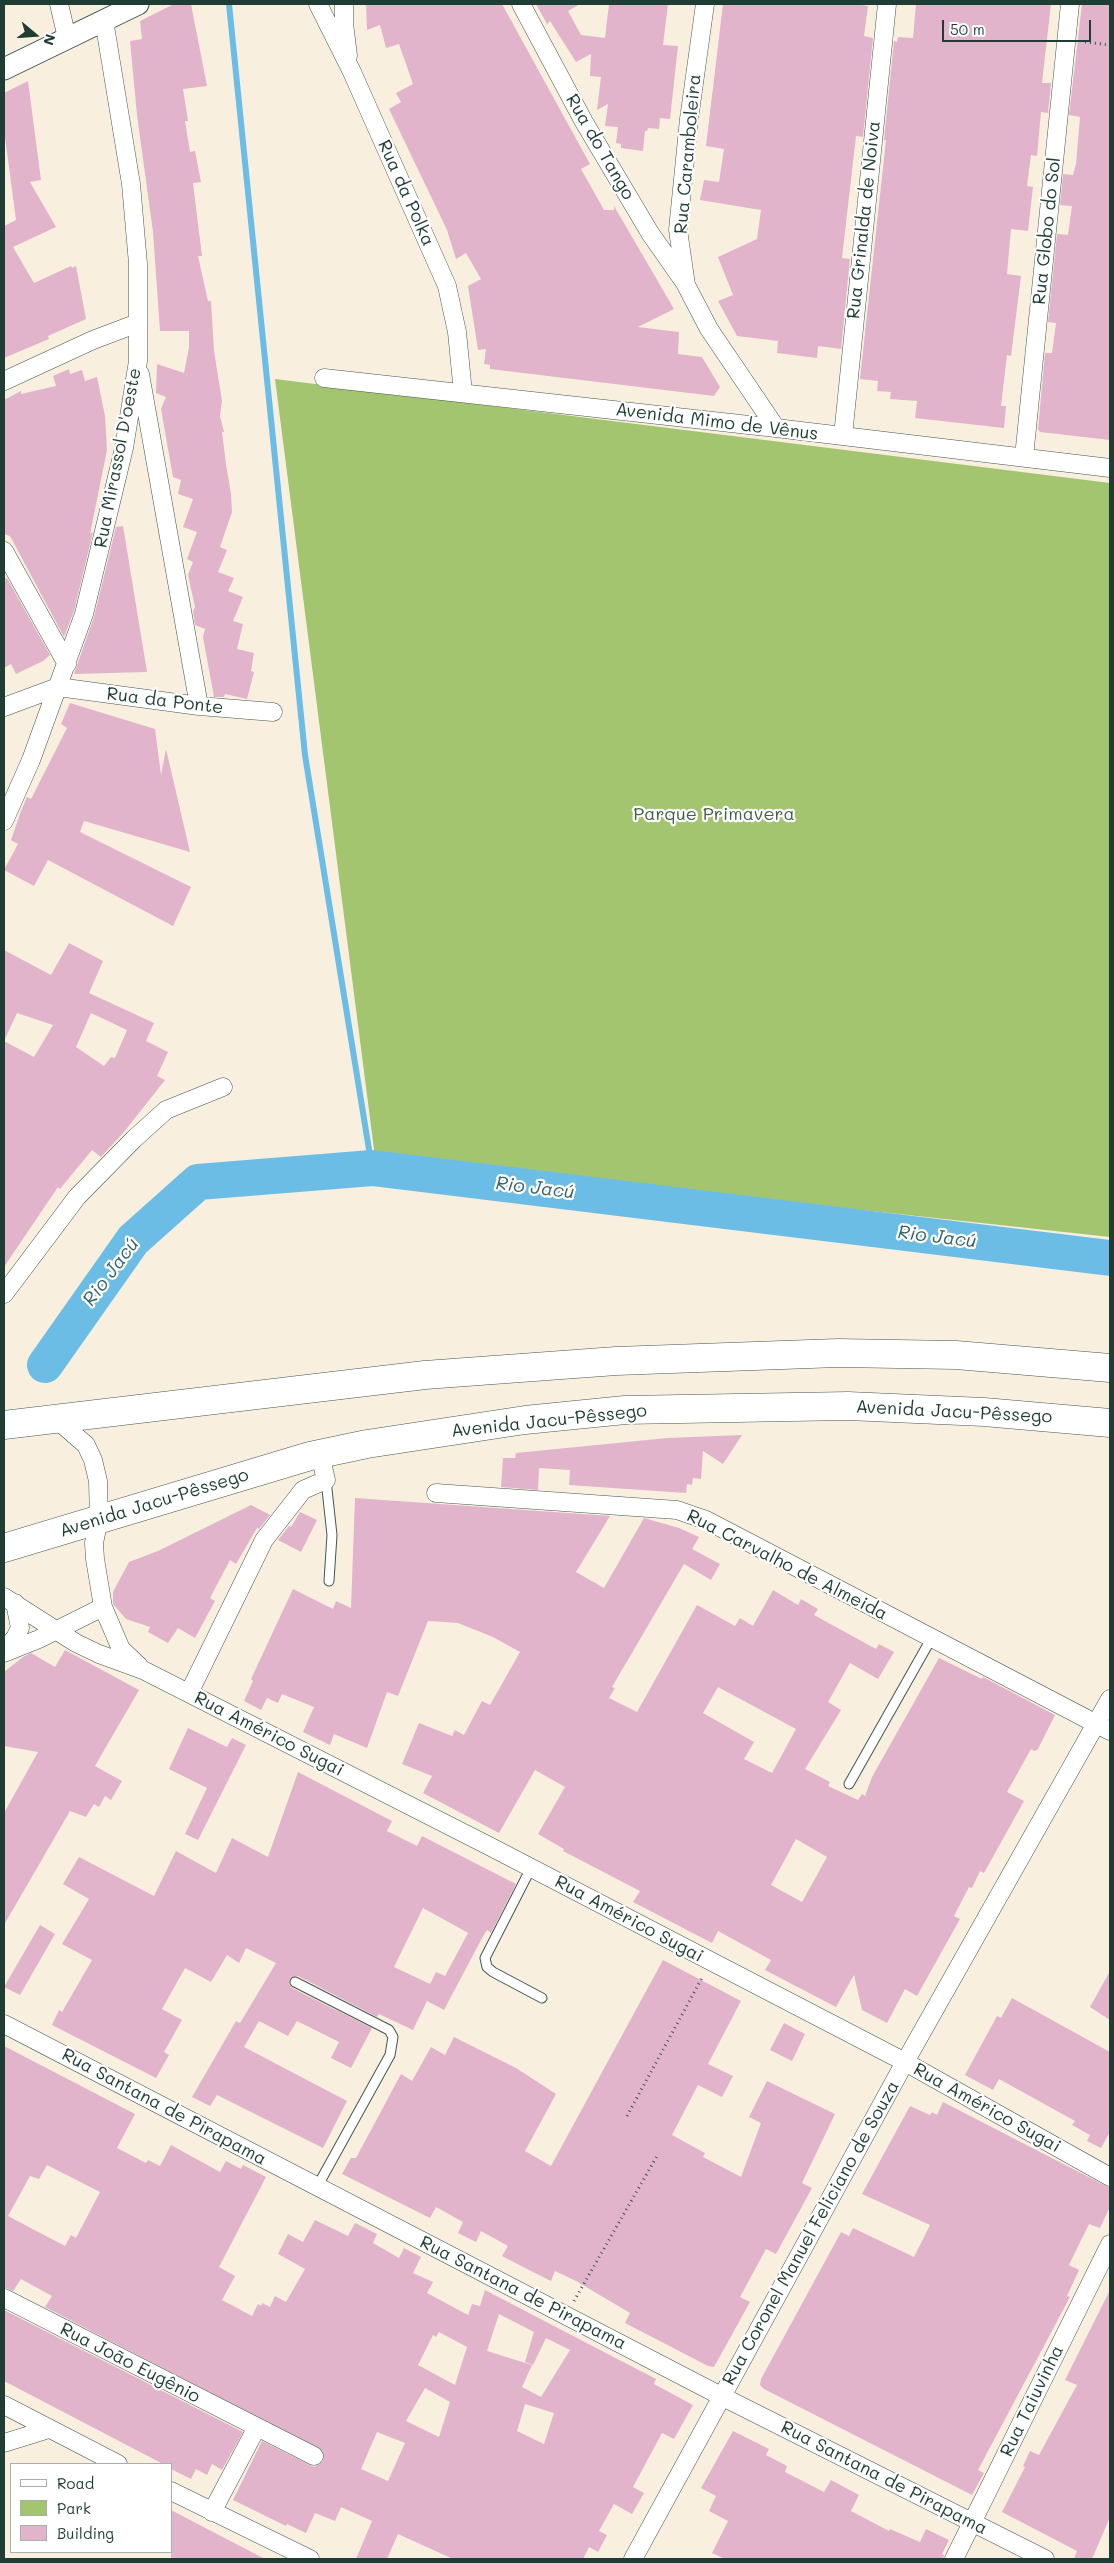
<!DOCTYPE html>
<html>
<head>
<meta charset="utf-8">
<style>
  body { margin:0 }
  #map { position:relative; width:1114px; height:2563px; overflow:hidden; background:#f8efdf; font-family:Mali,sans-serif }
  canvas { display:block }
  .frame { position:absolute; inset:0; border:5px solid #1f3d34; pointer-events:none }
  .legend { position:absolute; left:10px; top:2463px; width:162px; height:90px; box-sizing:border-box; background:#fff; border:1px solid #a5b1ae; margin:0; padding:6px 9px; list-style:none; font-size:15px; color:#1f3d34 }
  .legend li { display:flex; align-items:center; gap:10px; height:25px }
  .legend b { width:25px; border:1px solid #a5b1ae }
  .north { position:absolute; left:10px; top:10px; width:50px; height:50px; -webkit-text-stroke:4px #fff; paint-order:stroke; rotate:108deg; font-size:14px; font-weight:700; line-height:20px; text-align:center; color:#1f3d34 }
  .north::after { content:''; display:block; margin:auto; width:18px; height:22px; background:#1f3d34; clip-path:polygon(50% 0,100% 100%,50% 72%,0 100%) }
  .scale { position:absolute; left:942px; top:20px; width:149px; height:22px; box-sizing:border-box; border:2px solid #1f3d34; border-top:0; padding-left:6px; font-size:15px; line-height:18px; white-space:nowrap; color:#1f3d34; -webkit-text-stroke:4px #fff; paint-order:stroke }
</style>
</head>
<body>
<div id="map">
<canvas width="1114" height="2563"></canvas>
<div class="frame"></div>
<ul class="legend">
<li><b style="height:6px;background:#fff"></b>Road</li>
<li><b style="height:14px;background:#a3c56f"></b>Park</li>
<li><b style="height:14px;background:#e2b4cb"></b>Building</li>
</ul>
<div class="north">N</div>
<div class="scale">50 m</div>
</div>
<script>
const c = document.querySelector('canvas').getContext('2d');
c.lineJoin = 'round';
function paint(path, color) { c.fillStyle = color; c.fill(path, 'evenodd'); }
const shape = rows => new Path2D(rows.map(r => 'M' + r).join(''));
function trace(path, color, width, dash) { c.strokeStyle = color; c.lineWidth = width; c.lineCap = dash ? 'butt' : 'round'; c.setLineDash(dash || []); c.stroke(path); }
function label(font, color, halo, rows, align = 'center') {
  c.font = font + ' Mali,sans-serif'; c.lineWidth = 4.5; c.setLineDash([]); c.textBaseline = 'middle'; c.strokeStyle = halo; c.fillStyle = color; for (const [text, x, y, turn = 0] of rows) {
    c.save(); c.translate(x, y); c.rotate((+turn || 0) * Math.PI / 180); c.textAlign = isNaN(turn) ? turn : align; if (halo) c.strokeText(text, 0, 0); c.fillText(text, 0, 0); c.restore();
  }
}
paint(shape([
  [275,379,1110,483,1110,1237,375,1157]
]), '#a3c56f');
trace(shape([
  [229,4,305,755,372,1168]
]), '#6bbde6', 6);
trace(shape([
  [45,1365,133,1240,198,1182,372,1168,1110,1258]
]), '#6bbde6', 36);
paint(shape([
  [174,4,191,4,207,86,183,89,188,121,185,121,190,152,195,151,201,182,193,183,202,256,198,256,208,301,211,301,214,351,222,401,220,416,224,432,222,432,226,464,231,494,232,512,220,547,227,550,218,572,234,578,228,591,243,597,233,621,243,624,237,649,254,653,251,671,254,672,247,699,225,694,224,697,214,697,203,637,205,629,195,625,193,611,195,607,188,575,193,562,187,559,197,532,183,527,193,499,178,494,181,480,173,477,161,409,166,397,156,393,157,364,184,373,189,347,189,331,160,331,153,232,137,115,130,41,142,39,140,21],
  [366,4,502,4,590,164,581,169,604,210,614,210,614,206,674,309,638,327,679,332,678,354,702,357,720,387,714,396,490,369,490,365,484,364,486,349,478,350,468,286,481,279,466,253,456,259,447,230,389,109,401,102,396,93,413,84,399,44,386,48,380,25,367,30],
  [536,4,580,4,568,11,581,35,605,38,609,4,668,4,663,45,678,46,670,119,660,118,659,129,648,128,647,131,645,131,643,151,621,148,621,144,616,143,618,127,605,126,608,104,597,110,601,77,590,76,591,54,576,62,550,21,547,24],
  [723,4,856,4,868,6,864,36,873,38,863,137,856,136,842,258,850,259,841,349,818,346,817,358,777,353,778,341,737,336,718,301,733,295,718,257,757,239,761,210,700,200,704,180,719,182,724,149,706,146],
  [916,4,1051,4,1042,83,1051,83,1048,113,1041,112,1037,156,1031,155,1027,186,1033,187,1028,231,1011,229,1007,274,1021,276,1011,356,1007,355,1001,406,1006,406,1004,428,915,418,917,401,890,399,891,392,877,391,878,381,860,379,886,140,884,140,894,41,897,42,898,37,913,38],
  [1082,4,1110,4,1110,440,1040,432,1038,429,1045,353,1052,353,1056,323,1048,322,1057,234,1068,235,1072,206,1060,205,1063,174,1073,175,1076,164,1080,117,1069,115],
  [28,81,41,180,30,182,56,227,13,247,34,283,71,266,72,268,76,266,86,319,48,336,49,339,4,358,4,226,16,220,5,137,4,137,4,93],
  [69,369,70,374,82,370,85,381,97,377,105,416,107,450,90,534,93,532,74,611,64,637,10,536,4,534,4,400,21,391,21,394,56,386,53,376],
  [123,526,147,672,74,674,94,617,116,527],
  [7,578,50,655,43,661,16,674,11,664,4,668,4,580],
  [70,703,155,729,161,775,166,749,190,852,84,821,80,832,191,887,173,926,48,860,34,886,4,870,18,844,11,840,21,811,27,797,31,799,67,728,61,724],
  [69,943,103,961,89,993,154,1023,146,1041,168,1052,157,1076,165,1080,124,1132,101,1157,92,1150,60,1189,58,1187,4,1267,4,1041,34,1057,53,1025,17,1013,4,1041,4,950,51,975],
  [91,1013,127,1030,115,1058,111,1057,104,1066,76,1047],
  [742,1435,723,1464,703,1451,701,1479,693,1478,692,1485,687,1484,686,1493,569,1485,570,1470,539,1468,538,1490,501,1487,503,1458,515,1458,516,1453,667,1438],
  [355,1498,610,1516,576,1572,604,1588,644,1518,679,1528,699,1537,692,1549,720,1564,711,1580,684,1564,612,1687,615,1688,609,1698,637,1712,697,1605,735,1626,740,1618,753,1626,773,1590,798,1605,801,1599,818,1609,814,1615,876,1649,879,1644,894,1652,878,1679,850,1663,828,1702,841,1710,805,1769,830,1782,828,1786,858,1800,862,1794,865,1796,872,1777,939,1658,982,1679,983,1677,1055,1715,1038,1749,1035,1751,1031,1749,1007,1792,1024,1801,984,1873,980,1871,972,1888,969,1887,954,1916,960,1919,917,1996,905,1989,887,2023,862,2010,854,1975,836,2007,765,1970,771,1960,718,1931,712,1943,633,1902,640,1891,563,1851,564,1849,538,1834,565,1787,535,1770,499,1833,423,1793,432,1776,402,1764,419,1723,452,1736,455,1730,464,1735,482,1701,490,1705,520,1652,493,1637,458,1623,428,1621,398,1696,387,1692,367,1748,334,1734,330,1745,303,1732,314,1707,282,1694,278,1703,267,1698,261,1710,244,1701,253,1681,251,1679,293,1589,333,1609,336,1601,351,1608],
  [718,1687,796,1729,772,1773,744,1759,754,1742,703,1713],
  [796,1839,827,1857,802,1902,771,1885],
  [251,1505,270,1515,259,1529,257,1528,236,1564,230,1560,210,1598,215,1601,195,1638,178,1628,168,1643,148,1632,150,1627,126,1619,113,1604,113,1592,129,1562,158,1551],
  [300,1512,317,1520,301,1552,278,1540,289,1526,291,1527],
  [65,1650,139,1690,95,1766,122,1781,111,1800,105,1796,99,1807,94,1804,86,1817,70,1811,4,1925,4,1813,38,1752,4,1746,4,1672,23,1657,31,1653,55,1667],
  [188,1728,227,1747,232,1738,246,1745,198,1840,185,1834,207,1788,169,1769],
  [298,1772,392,1821,387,1831,417,1846,422,1836,516,1884,491,1933,487,1930,481,1940,423,1908,394,1967,430,1984,436,1972,445,1976,468,1933,481,1940,444,2010,427,2001,413,2030,379,2014,377,2017,298,1976,290,1979,289,1983,292,1988,372,2028,351,2068,331,2058,339,2042,297,2021,288,2036,259,2021,244,2047,347,2101,323,2148,217,2095,210,2106,192,2097,236,2021,240,2023,276,1963,246,1948,239,1963,227,1955,211,1982,185,1968,162,2009,182,2020,164,2052,169,2055,156,2078,52,2025,59,2010,62,2012,92,1960,62,1944,89,1899,63,1884,79,1857,154,1896,176,1851,216,1873,232,1838,268,1857],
  [40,1925,55,1934,20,1995,4,1987],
  [663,1960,741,2001,708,2064,733,2076,722,2097,698,2085,672,2135,705,2153,703,2157,741,2177,761,2123,749,2117,767,2081,835,2114,802,2183,812,2188,776,2254,766,2249,740,2297,750,2302,714,2367,708,2366,625,2323,630,2313,576,2281,555,2271,551,2281,527,2269,502,2256,508,2246,481,2231,476,2242,458,2233,463,2222,436,2207,430,2218,342,2174,351,2158,356,2158,401,2074,412,2081,431,2047,445,2055,454,2037,516,2068,556,2094,525,2151,551,2166],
  [1110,1971,1110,2020,1090,2007],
  [1012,1998,1110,2052,1110,2132,1101,2148,1087,2141,1090,2135,1072,2125,1075,2121,999,2079,993,2090,965,2075,997,2016,1001,2018],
  [784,2023,805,2034,792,2061,770,2050],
  [4,2046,135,2114,117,2148,146,2163,148,2160,160,2166,171,2145,220,2172,226,2161,241,2169,243,2165,266,2177,219,2267,235,2276,222,2300,252,2316,258,2304,261,2306,262,2303,270,2307,275,2296,286,2302,305,2269,278,2254,288,2234,303,2242,315,2220,348,2236,355,2223,377,2234,373,2243,399,2258,404,2248,421,2257,413,2273,433,2282,427,2293,468,2315,472,2304,480,2306,485,2290,577,2338,573,2345,577,2338,656,2379,654,2384,693,2405,674,2439,662,2433,633,2487,644,2493,632,2514,614,2504,599,2531,607,2535,598,2552,589,2547,583,2559,453,2559,398,2534,387,2559,356,2559,372,2521,341,2507,335,2521,315,2513,306,2533,287,2524,286,2526,233,2500,262,2441,314,2467,323,2461,323,2451,45,2307,52,2296,21,2279,13,2291,4,2287],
  [47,2165,100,2192,76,2238,71,2235,65,2246,8,2216,30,2176,39,2179],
  [499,2314,534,2332,525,2362,533,2365,546,2338,570,2350,541,2397,522,2387,532,2365,487,2351],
  [439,2332,467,2347,455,2385,418,2365,433,2335,436,2337],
  [425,2388,450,2402,439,2437,406,2421],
  [525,2404,554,2413,544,2444,517,2431],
  [377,2432,405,2443,388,2481,361,2469],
  [943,2102,1110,2188,1110,2207,1100,2228,1089,2224,1069,2265,1079,2270,1067,2296,1070,2297,978,2470,984,2473,972,2495,764,2389,760,2385,761,2379,841,2232,849,2236,853,2228,914,2257,930,2225,862,2194,910,2106,930,2115,932,2112,937,2115],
  [1110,2290,1110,2517,1092,2559,1074,2559,1077,2551,1002,2512,1025,2467,1023,2466,1030,2451,1039,2455,1077,2385,1065,2380],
  [4,2310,243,2432,222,2470,212,2464,207,2475,196,2469,191,2479,171,2469,171,2464,163,2464,4,2381],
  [733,2431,769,2449,766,2455,787,2466,785,2472,824,2492,831,2480,859,2495,851,2511,889,2531,890,2529,920,2542,926,2529,949,2540,942,2554,944,2555,943,2559,725,2559,712,2553,728,2521,709,2511,716,2496,701,2488],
  [171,2510,192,2521,265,2559,171,2559]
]), '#e2b4cb');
const service = shape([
  [326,1480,332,1535,329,1581],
  [849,1784,931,1639],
  [531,1868,485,1958,487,1967,493,1972,542,1998],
  [295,1982,389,2030,393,2037,390,2055,317,2187]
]);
const minor = shape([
  [59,4,67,38],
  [318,4,352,72,447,286,457,332,463,393],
  [344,4,344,23,348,56],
  [521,4,584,122,650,233,685,283],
  [705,4,689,119,678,230,686,285,709,329,776,428],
  [140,374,199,706],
  [324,378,776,428,1110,468],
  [4,381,93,340,138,323],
  [843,436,887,4],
  [1024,457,1070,4],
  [4,551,67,664],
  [4,707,58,687,199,706,273,712],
  [4,821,31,760,84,614,124,448,138,361,138,264,131,184,104,20],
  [4,1294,77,1197,134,1139,166,1110,223,1087],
  [55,1418,86,1445,93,1460,98,1481,99,1519,94,1543,95,1559,103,1607,121,1649,139,1666],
  [436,1493,677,1510,706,1520,1110,1731],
  [4,1597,76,1643,99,1654,143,1670,491,1847,905,2062,1110,2177],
  [4,1650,15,1638,20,1628,15,1603],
  [4,1653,39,1639,103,1607],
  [189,1693,264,1540,303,1490,326,1480,320,1454],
  [4,2024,721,2396,1045,2559],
  [4,2298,314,2456],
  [4,2405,118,2464],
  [4,2443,49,2429],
  [171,2491,310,2559],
  [212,2512,257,2427],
  [633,2559,905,2062,1110,1699],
  [954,2559,1110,2244]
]);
const tertiary = shape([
  [4,69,138,4]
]);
const trunk = shape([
  [4,1425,425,1375,616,1361,838,1353,956,1355,1110,1368],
  [4,1548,310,1456,367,1444,525,1420,625,1410,848,1406,984,1412,1110,1423]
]);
trace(service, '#40584e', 11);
trace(minor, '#40584e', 19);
trace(tertiary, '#40584e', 23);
trace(trunk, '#40584e', 29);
trace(shape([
  [1085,42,1110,45],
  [627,2116,703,1976],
  [574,2301,657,2156]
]), '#40584e', 3, [1, 4]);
trace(service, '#fff', 9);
trace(minor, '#fff', 18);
trace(tertiary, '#fff', 21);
trace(trunk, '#fff', 28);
label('18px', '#1f3d34', '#fff', [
  ["Rua do Tango",600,147,60],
  ["Rua Caramboleira",688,154,-85],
  ["Rua da Polka",406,193,66],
  ["Rua Grinalda de Noiva",864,220,-84],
  ["Rua Globo do Sol",1047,231,-84],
  ["Avenida Mimo de Vênus",717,422,7],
  ["Rua Mirassol D'oeste",118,458,-79],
  ["Rua da Ponte",165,701,7],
  ["Avenida Jacu-Pêssego",954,1412,3],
  ["Avenida Jacu-Pêssego",549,1421,-6],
  ["Avenida Jacu-Pêssego",154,1503,-17],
  ["Rua Carvalho de Almeida",787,1565,27],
  ["Rua Américo Sugai",269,1734,27],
  ["Rua Américo Sugai",629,1919,28],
  ["Rua Santana de Pirapama",164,2107,28],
  ["Rua Américo Sugai",987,2108,29],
  ["Rua Coronel Manuel Feliciano de Souza",811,2233,-61],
  ["Rua Santana de Pirapama",523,2293,27],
  ["Rua João Eugênio",130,2363,27],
  ["Rua Taiuvinha",1032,2401,-64],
  ["Rua Santana de Pirapama",884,2478,27]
]);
label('18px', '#405f43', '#fff', [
  ["Parque Primavera",714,814]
]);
label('italic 19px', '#366369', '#fff', [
  ["Rio Jacú",535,1188,7],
  ["Rio Jacú",937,1237,7],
  ["Rio Jacú",111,1272,-53]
]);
</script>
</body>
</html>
